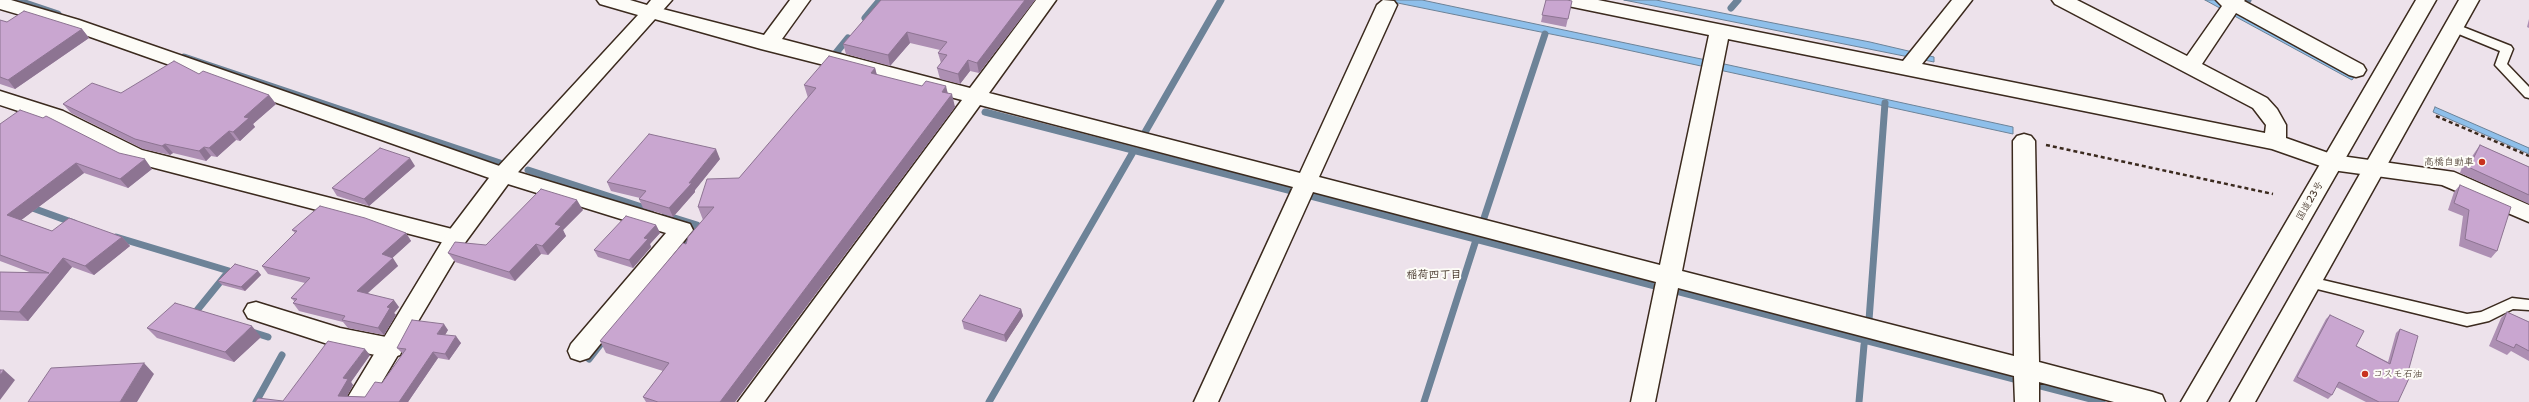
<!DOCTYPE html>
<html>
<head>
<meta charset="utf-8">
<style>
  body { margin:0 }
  canvas { display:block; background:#ede2eb }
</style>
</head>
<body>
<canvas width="2529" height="402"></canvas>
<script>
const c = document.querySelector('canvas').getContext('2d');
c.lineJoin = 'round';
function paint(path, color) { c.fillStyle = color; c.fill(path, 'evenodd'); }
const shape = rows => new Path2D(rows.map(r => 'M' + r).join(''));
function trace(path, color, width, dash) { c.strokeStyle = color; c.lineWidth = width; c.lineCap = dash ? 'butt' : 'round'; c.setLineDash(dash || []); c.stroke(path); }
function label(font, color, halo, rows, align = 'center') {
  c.font = font + ' "Shantell Sans","Klee One",sans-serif'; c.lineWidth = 4; c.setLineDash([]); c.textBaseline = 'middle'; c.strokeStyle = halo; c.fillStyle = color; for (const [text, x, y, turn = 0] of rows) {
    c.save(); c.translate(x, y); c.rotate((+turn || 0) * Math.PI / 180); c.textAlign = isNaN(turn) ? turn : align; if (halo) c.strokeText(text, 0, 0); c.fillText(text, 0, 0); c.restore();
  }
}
const water = shape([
  [1383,0,1422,0,1706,60,2013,127,2013,134,1600,44,1383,0],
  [1624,0,1656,0,1870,42,1934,57,1934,62,1624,0],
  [2205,0,2217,0,2355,76,2352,80,2205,0],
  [2435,107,2529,148,2529,154,2433,112,2435,107]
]);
paint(water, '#8ebfea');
trace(water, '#6d8398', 1);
trace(shape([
  [16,0,58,14],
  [2246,3,2248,0],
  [1731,8,1738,0],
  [865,18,880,0],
  [841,56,835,54,848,38],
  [184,57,500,163],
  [985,112,1292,191],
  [1144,134,1221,0],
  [528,170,651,210],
  [1307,195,1655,286],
  [27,206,74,223],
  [1483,221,1545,34],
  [116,237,229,271,194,314,198,315],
  [663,267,697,225,665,215],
  [1676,291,2014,379],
  [1869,320,1885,103],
  [249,331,268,337],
  [589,359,606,337],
  [2037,385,2102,402],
  [256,402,282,355],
  [989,402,1133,152],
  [1424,402,1475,243],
  [1859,402,1864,345]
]), '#6d8398', 7);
const lane = shape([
  [2453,23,2511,46,2513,49,2507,64,2529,87,2529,98,2525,97,2495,65,2500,51,2449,30,2447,27,2449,24,2453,23],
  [2310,277,2467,314,2481,312,2512,298,2529,300,2529,310,2513,309,2489,321,2467,326,2305,286,2303,282,2305,278,2310,277]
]);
const street = shape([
  [0,0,11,0,79,20,511,170,690,224,693,230,589,358,580,361,571,358,568,351,571,344,666,233,495,180,65,28,0,9,0,0],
  [790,0,810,0,782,39,970,88,1036,0,1056,0,989,93,1300,173,1377,5,1383,0,1394,1,1397,5,1319,177,1660,265,1709,35,1568,6,1561,4,1558,0,1598,0,1903,61,1952,0,1972,0,1922,64,2265,133,2266,125,2253,108,2055,4,2052,0,2077,0,2187,56,2222,6,2216,0,2245,0,2244,1,2363,65,2366,70,2363,75,2356,77,2349,75,2236,13,2202,64,2267,98,2277,109,2286,125,2286,138,2334,155,2454,172,2529,205,2529,222,2442,185,2332,170,2272,149,1728,39,1682,271,2014,356,2013,141,2017,136,2024,134,2031,136,2035,141,2039,362,2153,392,2162,395,2165,402,2114,402,2039,382,2039,402,2015,402,2014,376,1678,288,1655,402,1631,402,1656,282,1313,192,1218,402,1194,402,1293,187,980,105,764,402,738,402,962,100,761,49,644,16,641,12,644,8,651,6,764,35,790,0],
  [0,91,63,111,142,150,456,230,464,232,467,238,464,244,456,246,128,161,49,121,0,105,0,91],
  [256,302,340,328,391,338,400,341,403,348,400,355,391,358,340,348,248,318,244,311,248,304,256,302]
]);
const secondary = shape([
  [597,0,630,0,647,5,651,0,672,0,511,180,464,244,370,402,345,402,448,232,495,170,638,15,600,4,597,0]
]);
const highway = shape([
  [2416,0,2436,0,2206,402,2181,402,2416,0],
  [2459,0,2479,0,2255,402,2230,402,2459,0]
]);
trace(lane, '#3b2a1e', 3);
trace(street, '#3b2a1e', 3);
trace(secondary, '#3b2a1e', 3);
trace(highway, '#3b2a1e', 3);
trace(shape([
  [2436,116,2529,156],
  [2046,145,2273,194]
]), '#3b2a1e', 2.5, [4, 3]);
paint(lane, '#fdfcf7');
paint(street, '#fdfcf7');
paint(secondary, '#fdfcf7');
paint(highway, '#fdfcf7');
paint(shape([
  [881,0,1035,0,979,73,970,71,960,84,940,79,937,68,941,63,938,53,940,50,910,43,890,66,846,54,843,44],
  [1546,0,1570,9,1566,27,1541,22],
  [2529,19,2529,28,2527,27],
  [0,20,7,22,82,29,89,38,15,89,0,84],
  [875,68,877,75,948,93,955,107,735,402,646,402,643,397,663,371,606,353,600,341,686,244,703,220,698,207,739,178,808,98,804,85],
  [199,74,269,95,276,104,253,124,255,127,240,141,236,140,217,157,211,156,206,161,173,153,170,155,143,149,71,113,63,104,121,93],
  [0,124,119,153,152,169,128,188,84,173,21,220,52,231,122,237,130,246,94,275,72,267,28,321,0,320,0,272,32,273,0,261],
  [2480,145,2529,167,2529,204,2460,173,2463,164,2469,158,2471,158,2475,152],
  [720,159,695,190,695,192,673,217,643,208,639,199,640,198,611,191,607,182],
  [415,166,369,206,337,196,332,188],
  [2460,185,2497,251,2491,258,2459,246,2463,216,2448,210,2454,192],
  [583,210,563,230,566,236,548,255,541,254,515,281,455,262,448,253,486,245],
  [656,225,660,233,650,244,651,247,633,268,598,257,594,250],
  [292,230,406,233,411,241,392,258,398,266,368,293,399,307,394,313,396,315,384,335,348,328,343,322,299,311,293,303,295,302,291,298,305,283,268,274,262,266,295,233],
  [258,271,261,275,245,291,222,285,218,281],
  [1021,309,1023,316,1006,342,964,329,962,321],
  [2507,312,2529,322,2529,361,2511,351,2507,355,2489,346,2501,318],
  [2330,315,2356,346,2388,362,2396,333,2400,329,2398,402,2366,402,2336,387,2332,395,2328,399,2293,381,2326,319],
  [147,328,261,337,234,362,157,338],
  [448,330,445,335,461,343,449,360,438,358,408,402,283,401,370,355,351,382,353,385,347,396,365,397,382,383,403,354,397,348]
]), '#ad8fb3');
paint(shape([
  [1025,0,1035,0,979,73,977,63],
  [82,29,89,38,15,89,8,80],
  [907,32,910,43,890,66,888,55],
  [968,60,970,71,960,84,958,74],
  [875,68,878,80,871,73],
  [946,86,949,98,942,92],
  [952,94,955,107,735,402,720,402],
  [269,95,276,104,253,124,255,127,240,141,233,132,244,117],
  [229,131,236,140,217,157,209,148],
  [165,144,173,153,170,155,162,146],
  [204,147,211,156,206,161,199,151],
  [716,149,720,159,695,190,695,192,673,217,669,208],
  [410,158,415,166,369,206,364,199],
  [145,159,152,169,128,188,120,179],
  [76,163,84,173,16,224,7,215],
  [577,200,583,210,563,230,566,236,548,255,542,246,555,224],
  [656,225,660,233,650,244,651,247,633,268,629,260,644,238],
  [406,233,411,241,388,262,382,254],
  [122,237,130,246,94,275,85,266],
  [536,244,541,254,515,281,509,272],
  [63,258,72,267,28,321,19,312],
  [393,258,398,266,362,298,357,291],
  [258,271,261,275,245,291,241,287],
  [394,300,399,307,394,313,396,315,384,335,378,328,387,307],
  [1021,309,1023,316,1006,342,1004,335],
  [444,324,448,330,442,340,437,334],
  [252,326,261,337,234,362,225,352],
  [456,336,461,343,449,360,445,354],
  [365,349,370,355,351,382,353,385,344,402,338,396,343,378],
  [433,352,438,358,408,402,399,402],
  [144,363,154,374,137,402,120,402],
  [4,370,15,380,0,400,0,375]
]), '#8d7492');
const building = shape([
  [881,0,1025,0,977,63,968,60,958,74,937,68,947,55,938,53,947,42,907,32,888,55,843,44,881,0],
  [1546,0,1567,0,1572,1,1568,19,1542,15,1546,0],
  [24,11,82,29,8,80,0,77,0,20,7,22,24,11],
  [829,56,875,68,871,73,922,86,926,81,946,86,942,92,952,94,720,402,658,402,643,397,669,363,600,341,683,243,686,244,688,237,714,207,698,207,707,179,739,178,816,88,804,85,829,56],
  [174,61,199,74,203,71,269,95,244,117,249,118,233,132,229,131,209,148,204,147,199,151,165,144,162,146,135,139,63,104,92,83,121,93,174,61],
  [20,110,43,118,46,116,119,153,145,159,120,179,76,163,7,215,52,231,69,218,122,237,85,266,63,258,19,312,0,311,0,272,49,273,0,255,0,124,20,110],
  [649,134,716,149,689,183,692,183,669,208,639,199,646,191,607,182,649,134],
  [2480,145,2529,167,2529,195,2466,166,2469,158,2473,159,2480,145],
  [380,148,410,158,364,199,332,188,380,148],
  [2460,185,2511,207,2497,251,2465,239,2469,210,2454,203,2460,185],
  [541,189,577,200,555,224,561,226,542,246,536,244,509,272,448,253,455,242,486,245,541,189],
  [320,206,365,218,406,233,382,254,393,258,357,291,394,300,387,307,390,308,378,328,342,320,345,316,293,303,297,299,291,298,310,278,262,266,297,231,292,230,320,206],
  [626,216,656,225,644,238,648,239,629,260,594,250,626,216],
  [235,264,258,271,241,287,218,281,235,264],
  [980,295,1021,309,1004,335,962,321,980,295],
  [175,303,252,326,225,352,147,328,175,303],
  [2507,312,2529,322,2529,351,2516,344,2514,348,2496,340,2507,312],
  [2330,315,2364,331,2356,346,2390,364,2400,329,2418,336,2408,372,2411,374,2398,402,2379,402,2339,382,2332,395,2297,377,2330,315],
  [412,320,444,324,437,334,456,336,445,354,433,352,399,402,255,402,258,398,283,401,328,341,365,349,343,378,348,379,338,396,365,397,375,382,382,383,406,349,397,348,412,320],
  [144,363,120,402,28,402,51,368,144,363],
  [0,370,4,370,0,375,0,370]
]);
paint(building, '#c9a6d0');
trace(building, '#8d7492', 1);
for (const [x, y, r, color] of [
  [2482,162,4,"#c8321e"],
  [2365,374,4,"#c8321e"]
]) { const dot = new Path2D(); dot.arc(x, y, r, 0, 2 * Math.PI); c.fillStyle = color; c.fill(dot); trace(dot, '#fdfcf7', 1.5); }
label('10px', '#3b2a1e', '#fdfcf7', [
  ["高橋自動車",2474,162],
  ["コスモ石油",2373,374,"left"]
], 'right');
label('10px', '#3b2a1e', '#fdfcf7', [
  ["国道23号",2310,201,-60]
]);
label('bold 11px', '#3b2a1e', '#fdfcf7', [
  ["稲荷四丁目",1434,275]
]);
</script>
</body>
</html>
